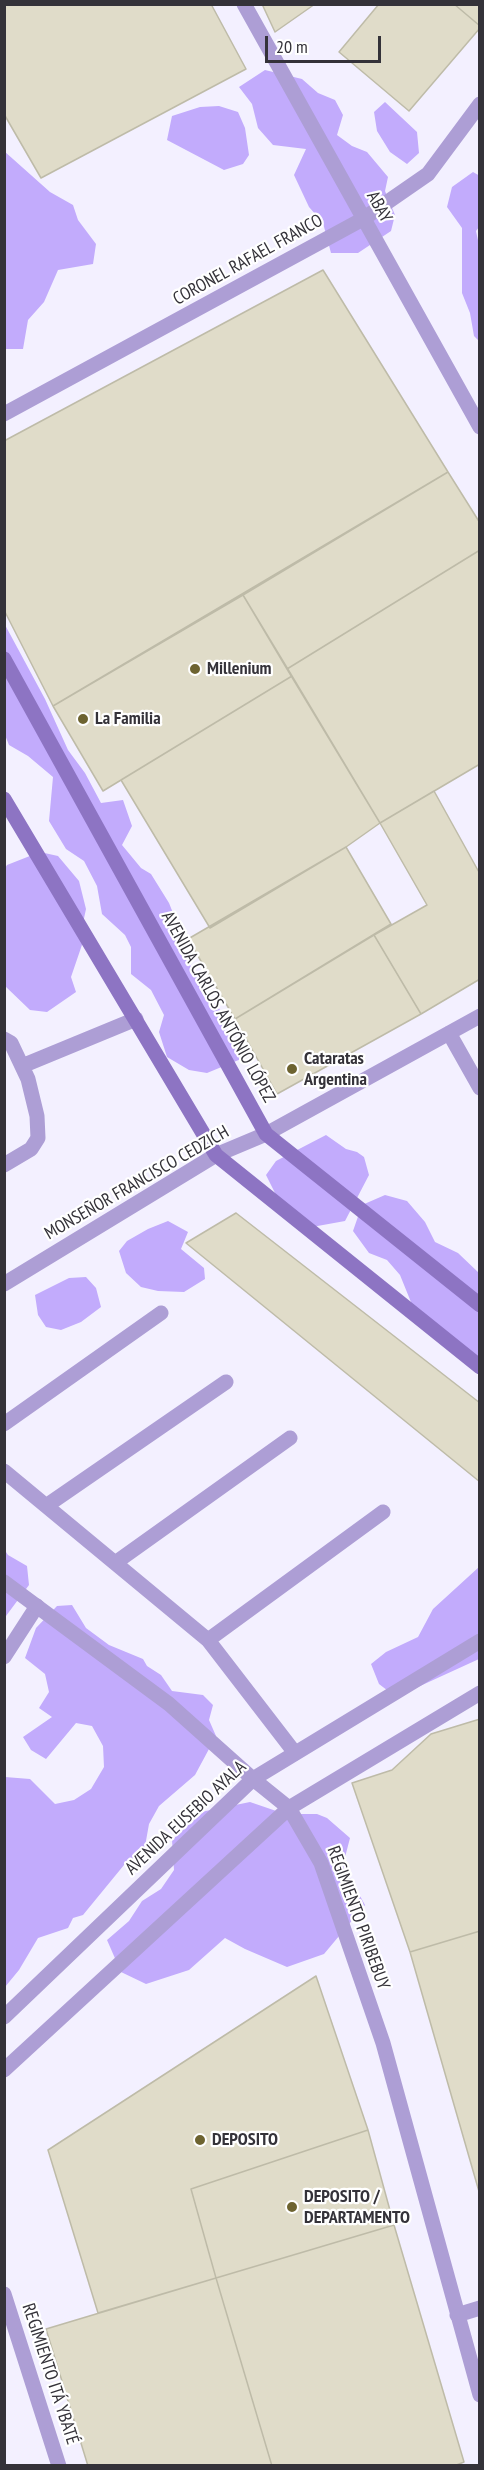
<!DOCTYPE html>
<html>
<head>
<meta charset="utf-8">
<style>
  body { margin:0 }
  #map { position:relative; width:484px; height:2470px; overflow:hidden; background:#f3f0ff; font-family:"PT Sans Narrow",sans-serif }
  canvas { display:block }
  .frame { position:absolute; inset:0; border:6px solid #343239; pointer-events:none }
  .scale { position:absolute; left:265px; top:36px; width:116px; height:27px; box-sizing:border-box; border:3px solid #343239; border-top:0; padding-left:8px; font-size:18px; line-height:21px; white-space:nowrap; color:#343239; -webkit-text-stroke:4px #fff; paint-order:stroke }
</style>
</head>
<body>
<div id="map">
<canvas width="484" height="2470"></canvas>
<div class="frame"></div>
<div class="scale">20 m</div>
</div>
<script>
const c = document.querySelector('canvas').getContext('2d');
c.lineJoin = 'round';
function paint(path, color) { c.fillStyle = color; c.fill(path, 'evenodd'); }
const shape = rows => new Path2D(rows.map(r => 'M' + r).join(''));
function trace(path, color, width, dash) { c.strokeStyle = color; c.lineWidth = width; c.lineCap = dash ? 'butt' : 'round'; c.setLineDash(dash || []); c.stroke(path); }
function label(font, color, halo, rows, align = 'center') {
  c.font = font + ' "PT Sans Narrow",sans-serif'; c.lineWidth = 4.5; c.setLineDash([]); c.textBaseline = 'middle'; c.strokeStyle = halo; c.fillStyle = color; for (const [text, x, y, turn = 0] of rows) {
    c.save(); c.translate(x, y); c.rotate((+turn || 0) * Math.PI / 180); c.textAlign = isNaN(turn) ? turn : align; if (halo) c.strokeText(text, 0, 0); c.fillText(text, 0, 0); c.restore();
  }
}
paint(shape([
  [265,70,302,79,318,93,335,100,343,115,337,135,352,146,367,152,388,177,385,191,395,215,391,231,358,253,331,253,323,223,309,207,294,175,306,149,273,145,258,128,252,104,239,87],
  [385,102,417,132,419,153,407,164,390,152,377,131,374,112],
  [219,106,238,112,245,128,249,155,243,164,224,170,167,140,172,116,200,107],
  [4,151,50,192,73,205,78,220,96,244,93,264,58,270,44,302,28,320,23,349,5,349],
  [473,172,480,176,479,227,476,231,480,250,479,341,474,336,470,313,462,293,462,228,447,207,452,187],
  [4,623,45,699,68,750,85,773,101,803,123,800,132,826,122,845,141,868,151,874,169,903,177,923,177,938,182,954,198,976,202,989,219,1008,241,1059,207,1073,189,1070,167,1057,159,1032,164,1015,151,990,131,974,131,947,125,935,102,914,97,886,84,861,66,849,49,821,53,777,28,756,9,745,5,735],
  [40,852,58,856,79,881,86,909,83,923,85,936,71,977,76,992,47,1012,30,1010,5,986,4,870,7,865],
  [326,1135,346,1149,357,1152,364,1157,369,1175,345,1221,312,1227,277,1197,266,1175,276,1161],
  [385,1195,407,1201,425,1222,435,1242,458,1253,479,1273,479,1371,415,1312,400,1275,387,1260,369,1253,353,1231,362,1205],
  [168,1221,188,1232,181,1249,204,1268,205,1279,184,1292,158,1291,141,1287,126,1273,119,1251,127,1241,148,1229],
  [86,1277,96,1288,101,1307,81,1322,61,1330,46,1327,38,1315,35,1295,69,1278],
  [4,1549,8,1555,27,1566,29,1585,6,1616],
  [479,1567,479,1659,396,1697,379,1684,371,1664,386,1652,418,1637,433,1609],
  [72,1605,86,1628,109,1645,143,1659,147,1666,161,1675,172,1691,203,1695,213,1705,209,1720,216,1736,195,1775,159,1806,149,1824,144,1852,124,1865,83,1915,73,1918,68,1928,38,1938,19,1970,5,1987,5,1777,30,1779,55,1804,74,1800,91,1789,104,1767,103,1746,92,1726,76,1723,46,1759,31,1750,23,1737,52,1717,39,1708,49,1692,45,1674,25,1658,36,1628,57,1606],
  [250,1802,285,1814,317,1814,327,1818,350,1838,343,1865,365,1905,324,1954,287,1967,245,1949,225,1938,189,1970,146,1984,121,1972,107,1940,129,1921,142,1901,161,1889,174,1870,172,1840,201,1812]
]), '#c2abfc');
const building = shape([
  [4,4,211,4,246,69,41,178,4,114,4,4],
  [262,4,315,4,275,32,262,4],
  [379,4,454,4,480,26,480,28,409,111,339,52,379,4],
  [454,4,480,4,480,26,454,4],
  [323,270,448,472,53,706,4,610,4,441,323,270],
  [448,472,480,523,480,550,287,669,243,595,448,472],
  [480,550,480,764,380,823,287,669,480,550],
  [243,595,292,676,103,791,53,706,243,595],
  [292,676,380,823,346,847,210,928,121,780,292,676],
  [434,791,480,874,480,979,421,1014,374,935,427,905,380,823,434,791],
  [346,847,391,924,235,1019,188,939,346,847],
  [374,935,421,1014,277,1094,235,1019,374,935],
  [236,1213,480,1403,480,1482,186,1243,236,1213],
  [480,1719,480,1931,410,1952,352,1783,392,1770,431,1734,480,1719],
  [480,1931,480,2195,410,1952,480,1931],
  [316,1976,368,2130,191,2189,216,2278,98,2313,48,2150,316,1976],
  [368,2130,394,2225,216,2278,191,2189,368,2130],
  [394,2225,464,2462,454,2466,272,2466,216,2278,394,2225],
  [216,2278,272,2466,88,2466,46,2329,216,2278]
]);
paint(building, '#e0dcc9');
trace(building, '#bebba8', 1.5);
trace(shape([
  [4,1039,11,1043,28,1079,37,1116,38,1138,31,1149,4,1165],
  [22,1066,136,1019],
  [4,1424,161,1313],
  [4,1471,208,1640,295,1753],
  [46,1506,226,1382],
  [115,1563,290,1438],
  [208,1640,383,1512],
  [4,1657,37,1606]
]), '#ad9ed5', 15);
trace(shape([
  [244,4,480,427],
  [4,414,363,219,428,174,480,104],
  [449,1033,480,1088],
  [4,1284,216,1155,266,1134,480,1016],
  [4,1582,169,1704,253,1779,289,1808,321,1863,383,2043,480,2395],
  [4,2017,253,1779,480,1641],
  [4,2070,289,1808,480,1693],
  [4,2294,59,2466],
  [457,2315,480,2308]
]), '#ad9ed5', 15);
trace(shape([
  [4,659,266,1134,480,1305],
  [4,799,216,1155,480,1367]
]), '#8d74c3', 15);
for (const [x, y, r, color] of [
  [195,669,6,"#6d6330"],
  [83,719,6,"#6d6330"],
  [292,1069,6,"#6d6330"],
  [200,2140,6,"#6d6330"],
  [292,2207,6,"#6d6330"]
]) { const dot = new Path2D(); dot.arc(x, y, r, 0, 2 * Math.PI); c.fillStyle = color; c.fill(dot); trace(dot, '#fff', 2); }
label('18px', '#343239', '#fff', [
  ["ABAY",379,207,61],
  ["CORONEL RAFAEL FRANCO",248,260,-29],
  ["AVENIDA CARLOS ANTÓNIO LÓPEZ",218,1007,61],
  ["MONSEÑOR FRANCISCO CEDZICH",137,1183,-30],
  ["AVENIDA EUSEBIO AYALA",186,1818,-43],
  ["REGIMIENTO PIRIBEBUY",358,1918,70],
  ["REGIMIENTO ITÁ YBATÉ",50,2374,72]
]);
label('bold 18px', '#343239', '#fff', [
  ["Millenium",207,669],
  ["La Familia",95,719],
  ["Cataratas",304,1059],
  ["Argentina",304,1080],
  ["DEPOSITO",212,2140],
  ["DEPOSITO /",304,2197],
  ["DEPARTAMENTO",304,2218]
], 'left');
</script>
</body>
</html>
